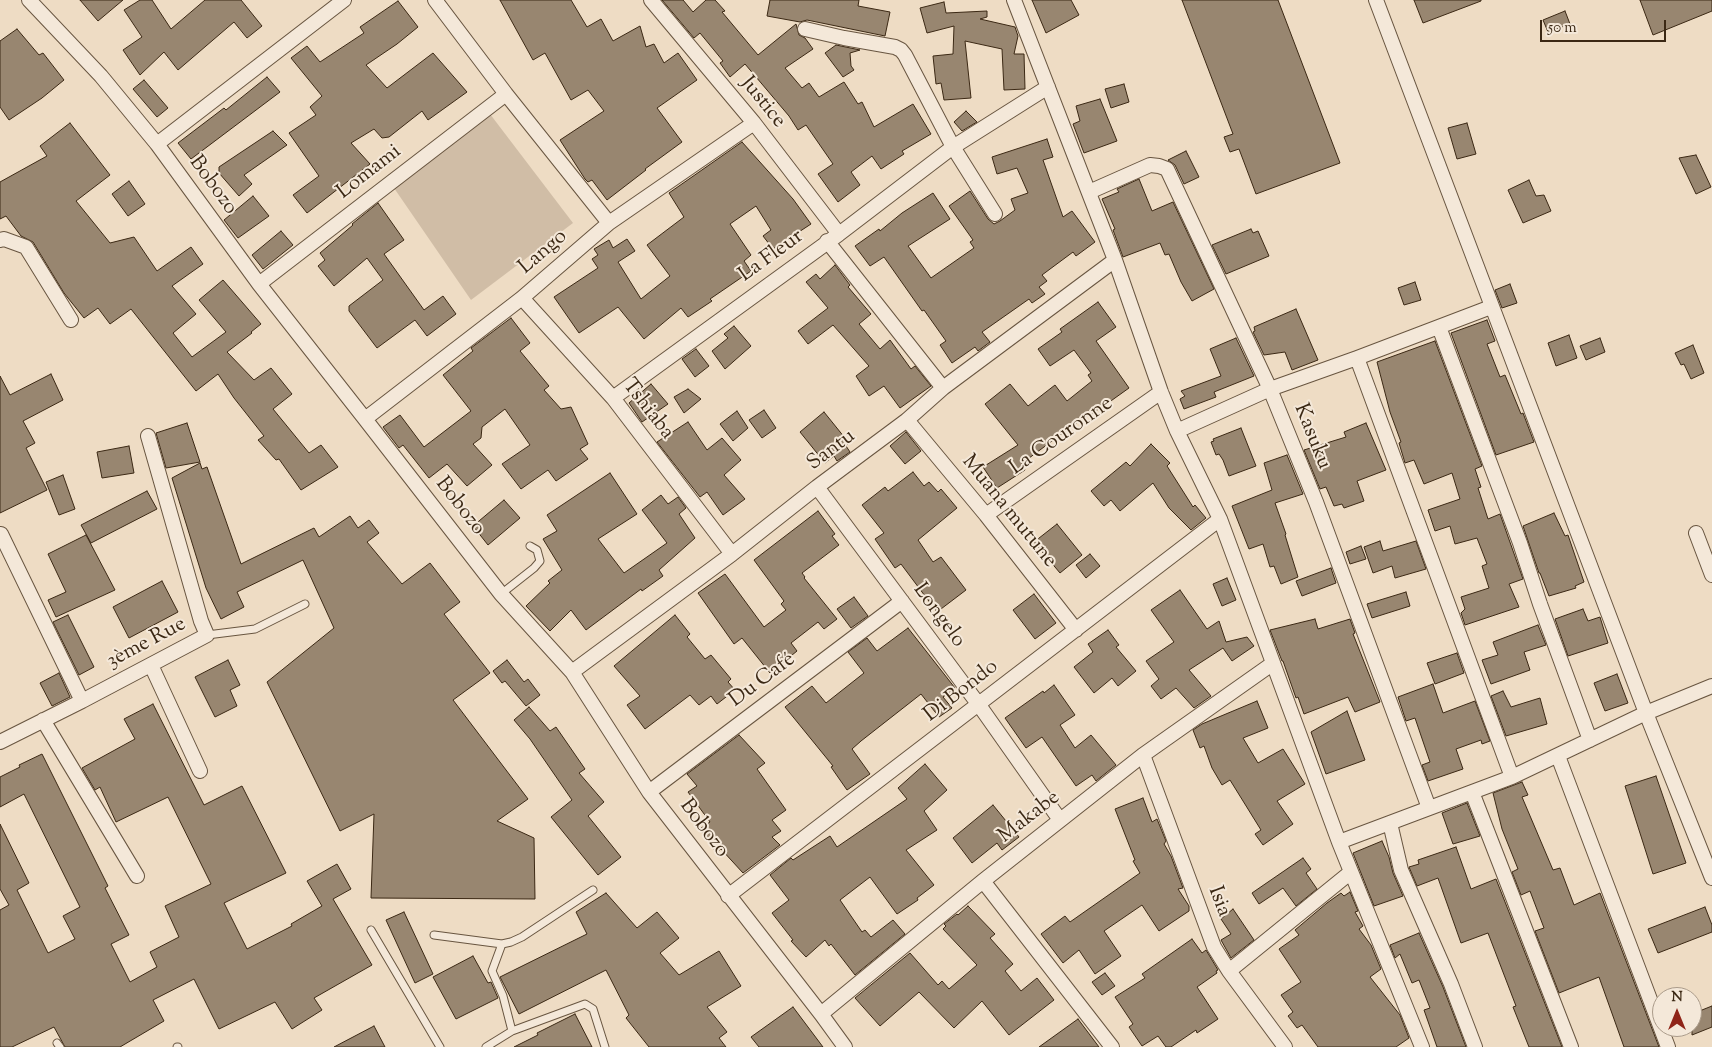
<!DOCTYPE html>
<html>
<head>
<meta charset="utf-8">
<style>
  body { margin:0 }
  #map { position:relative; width:1712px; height:1047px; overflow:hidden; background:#eedcc4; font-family:"Sorts Mill Goudy",serif }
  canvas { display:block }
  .north { position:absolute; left:1652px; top:987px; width:50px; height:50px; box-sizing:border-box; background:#f4e8d9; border:1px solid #aa9b8a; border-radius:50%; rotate:0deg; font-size:14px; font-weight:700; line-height:20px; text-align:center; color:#3b2814 }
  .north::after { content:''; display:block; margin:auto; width:18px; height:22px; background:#8f2418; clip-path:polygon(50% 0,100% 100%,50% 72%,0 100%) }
  .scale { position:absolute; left:1540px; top:20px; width:126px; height:22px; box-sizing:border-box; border:2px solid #3b2814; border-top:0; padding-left:6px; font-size:15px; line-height:18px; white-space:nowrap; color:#3b2814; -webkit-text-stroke:4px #f4e8d9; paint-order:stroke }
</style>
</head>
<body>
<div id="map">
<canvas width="1712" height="1047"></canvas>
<div class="north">N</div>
<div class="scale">50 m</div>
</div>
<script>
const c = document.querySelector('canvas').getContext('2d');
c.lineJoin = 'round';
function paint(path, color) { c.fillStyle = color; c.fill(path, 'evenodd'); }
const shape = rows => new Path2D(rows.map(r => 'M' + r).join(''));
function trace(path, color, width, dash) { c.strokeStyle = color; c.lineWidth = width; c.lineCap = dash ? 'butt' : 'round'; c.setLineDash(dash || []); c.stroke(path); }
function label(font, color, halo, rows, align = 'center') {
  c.font = font + ' "Sorts Mill Goudy",serif'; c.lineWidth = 4; c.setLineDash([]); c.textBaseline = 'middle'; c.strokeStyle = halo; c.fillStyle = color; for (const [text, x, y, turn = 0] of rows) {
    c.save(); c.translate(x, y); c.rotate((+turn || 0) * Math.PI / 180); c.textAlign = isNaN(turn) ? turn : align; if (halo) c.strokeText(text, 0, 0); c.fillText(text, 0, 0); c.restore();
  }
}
paint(shape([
  [490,114,573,223,471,300,394,188]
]), '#d0bda6');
const building = shape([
  [80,0,123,0,98,21,80,0],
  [140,0,152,0,171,29,205,0,241,0,262,26,247,38,234,22,178,70,164,52,140,75,123,50,142,37,124,10,140,0],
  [500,0,571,0,587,27,601,19,613,41,640,26,646,47,654,44,664,63,678,53,697,80,657,108,682,142,645,169,646,170,607,200,592,180,588,182,585,179,560,140,604,111,588,90,571,100,545,53,533,60,500,0],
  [662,0,683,0,693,12,706,0,715,0,725,11,722,12,758,55,796,24,799,35,805,38,813,49,785,68,802,88,809,83,819,97,844,82,858,104,862,102,874,127,913,104,931,134,902,151,904,154,881,169,872,156,851,172,860,185,838,202,818,174,833,164,806,125,798,130,789,116,745,64,730,77,720,63,723,61,700,33,694,38,662,0],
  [770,0,859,0,858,6,890,12,885,36,807,20,800,22,767,16,770,0],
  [1032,0,1071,0,1079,15,1046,33,1032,0],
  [1182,0,1278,0,1340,163,1256,194,1239,149,1230,152,1224,137,1233,134,1182,0],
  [1414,0,1481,0,1481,1,1423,23,1414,0],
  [1640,0,1712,0,1712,11,1653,35,1640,0],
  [398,1,418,27,397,44,366,65,387,88,433,53,467,92,428,120,422,111,389,137,382,138,374,129,351,143,370,164,307,213,293,195,319,176,289,133,316,115,310,107,322,96,291,58,307,46,320,62,364,33,360,27,398,1],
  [944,2,946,13,987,11,987,17,980,19,1015,27,1018,36,1014,54,1024,54,1025,89,1004,90,1002,49,965,41,971,98,944,100,941,83,936,84,933,56,953,54,954,26,927,33,920,8,944,2],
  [1565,11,1570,24,1548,32,1543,20,1565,11],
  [17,29,39,55,43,53,64,80,42,98,9,120,0,107,0,41,17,29],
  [836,45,860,50,850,53,851,66,854,70,843,77,825,53,836,45],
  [267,77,280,92,191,159,178,143,224,108,226,110,267,77],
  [144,80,168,108,157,117,133,89,144,80],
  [1124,84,1129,102,1111,108,1105,89,1124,84],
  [1100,99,1117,141,1084,153,1073,124,1080,121,1076,106,1100,99],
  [966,111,977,122,962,131,954,122,966,111],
  [70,123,110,175,76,201,110,243,134,237,157,271,191,247,203,264,172,286,196,314,173,333,192,357,226,332,199,300,223,280,261,324,251,332,252,333,227,352,254,380,271,368,292,394,273,409,309,453,321,445,338,467,301,490,279,459,276,460,258,440,264,436,234,398,218,374,196,391,131,309,110,324,98,308,84,318,64,293,33,242,21,236,6,216,0,219,0,182,47,156,40,146,70,123],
  [1467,123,1476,154,1457,159,1448,128,1467,123],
  [273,131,287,145,244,175,252,184,239,196,219,173,219,167,273,131],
  [1047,139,1053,157,1043,160,1063,217,1072,211,1095,242,1076,256,1073,252,1042,275,1047,281,1039,287,1045,294,1032,303,1029,299,982,332,990,342,978,351,975,347,952,363,940,345,946,341,924,310,922,311,884,257,870,266,855,246,879,229,880,231,902,213,933,193,950,219,908,246,931,278,974,248,970,242,973,240,949,206,970,191,988,219,994,224,1000,221,1015,210,1011,199,1028,193,1017,168,997,174,992,157,1047,139],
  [742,142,793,199,811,224,773,249,763,236,771,230,756,206,730,224,751,255,744,261,751,271,710,299,712,301,688,317,681,308,644,339,618,307,579,333,554,297,598,268,592,259,598,255,594,249,609,240,613,248,627,239,635,251,618,262,641,299,670,276,647,245,684,217,669,193,742,142],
  [1186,151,1199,177,1184,184,1175,165,1168,160,1186,151],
  [1696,155,1711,187,1696,194,1679,158,1696,155],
  [1139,179,1152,211,1173,202,1214,289,1192,301,1181,282,1169,254,1165,255,1160,243,1123,257,1113,230,1115,229,1102,199,1119,192,1117,189,1139,179],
  [1529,180,1536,196,1544,195,1551,211,1523,223,1508,190,1529,180],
  [129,181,145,204,128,216,112,194,129,181],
  [253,196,269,216,238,238,224,220,253,196],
  [378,203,404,240,384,254,424,310,443,296,456,314,427,336,415,320,377,348,349,311,349,306,383,280,367,258,334,286,318,266,325,260,320,253,353,225,352,224,378,203],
  [1251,229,1253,233,1258,231,1269,256,1226,274,1212,245,1251,229],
  [281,231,293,245,263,269,252,255,281,231],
  [835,265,850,285,848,287,871,314,859,324,880,349,890,340,911,369,915,366,931,386,900,408,884,386,869,396,856,376,869,366,833,325,808,344,798,331,828,308,806,282,816,274,820,279,835,265],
  [1415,282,1421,300,1404,305,1398,288,1415,282],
  [1510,284,1517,303,1502,308,1495,290,1510,284],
  [1098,302,1116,327,1096,341,1129,388,1108,403,1107,402,1091,415,1090,413,1021,464,1025,470,997,488,983,467,1018,445,985,404,1010,384,1028,406,1055,385,1067,401,1092,381,1088,375,1091,373,1074,350,1050,366,1038,349,1062,332,1060,329,1098,302],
  [1296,309,1318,360,1292,370,1285,352,1264,355,1253,332,1255,331,1254,327,1296,309],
  [511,318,530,343,520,351,549,386,544,390,561,409,571,407,588,444,580,449,588,459,556,481,548,470,521,489,502,464,530,445,505,409,482,427,481,438,473,444,492,465,467,486,447,464,429,478,403,445,399,448,383,427,400,415,424,447,471,411,443,375,473,351,471,348,511,318],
  [1487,320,1495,341,1487,344,1500,377,1505,375,1521,414,1523,413,1534,442,1496,455,1451,333,1487,320],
  [734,326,751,346,725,369,712,351,728,338,724,334,734,326],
  [1569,335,1577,358,1556,366,1548,343,1569,335],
  [1236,338,1254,376,1214,392,1216,397,1184,409,1180,399,1185,396,1181,391,1221,376,1210,349,1236,338],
  [1600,338,1605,352,1586,360,1580,346,1600,338],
  [1435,341,1482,466,1475,469,1481,487,1478,488,1488,519,1500,514,1523,579,1509,584,1519,607,1465,625,1461,613,1465,609,1461,597,1489,588,1482,566,1487,564,1477,538,1455,544,1450,526,1435,531,1428,510,1460,499,1452,473,1424,484,1414,460,1405,463,1399,443,1401,442,1390,412,1377,362,1435,341],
  [1693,345,1704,373,1691,379,1684,364,1681,365,1675,353,1693,345],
  [696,349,709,366,695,377,682,359,696,349],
  [51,374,63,400,23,421,35,443,26,448,47,490,0,513,0,376,10,395,51,374],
  [651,384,668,404,642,422,629,403,651,384],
  [688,389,701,399,684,413,674,397,688,389],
  [764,410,776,428,762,438,749,420,764,410],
  [737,411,748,428,733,441,720,424,737,411],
  [824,412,849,443,846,446,850,452,837,461,834,456,825,463,800,432,824,412],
  [688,422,707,450,722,438,741,460,724,475,745,499,723,515,707,492,700,497,657,442,688,422],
  [187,423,200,462,166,468,156,433,187,423],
  [1366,423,1386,470,1357,481,1364,501,1344,508,1342,504,1334,506,1326,487,1320,489,1304,450,1346,437,1344,432,1366,423],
  [1241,428,1256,466,1229,476,1223,460,1219,454,1216,455,1211,442,1214,441,1213,439,1241,428],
  [906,432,921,451,905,464,890,446,906,432],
  [1151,444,1170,463,1167,466,1193,507,1195,505,1206,518,1191,530,1169,508,1153,483,1120,511,1111,500,1104,506,1091,491,1126,462,1130,466,1151,444],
  [129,446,134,473,102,478,97,452,129,446],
  [1287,455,1303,494,1275,503,1286,534,1285,535,1298,577,1281,584,1274,566,1270,567,1263,544,1249,549,1232,506,1272,490,1264,463,1287,455],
  [200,463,202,469,207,467,241,564,314,528,319,537,350,516,358,528,369,520,379,533,367,542,402,584,430,563,460,602,444,614,490,673,453,700,528,799,497,821,534,838,535,899,371,898,374,814,340,831,267,682,334,628,303,560,237,592,244,607,221,619,206,588,172,478,200,463],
  [913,472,924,486,929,482,938,492,941,489,957,508,918,540,933,562,941,557,966,590,937,612,901,564,895,568,875,539,884,533,862,505,885,487,888,491,913,472],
  [610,473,637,514,598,539,624,573,667,543,642,510,661,495,668,504,678,497,686,508,679,514,695,538,659,570,663,576,642,591,641,589,586,630,571,610,550,631,526,606,550,583,548,581,562,570,543,539,557,531,547,515,610,473],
  [63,475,75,509,59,515,46,482,63,475],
  [147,491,157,509,91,543,81,525,147,491],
  [504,500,520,518,488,545,473,526,504,500],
  [818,511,835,534,832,536,839,545,802,573,805,577,804,578,837,619,824,629,818,622,791,643,797,651,770,673,742,638,734,644,698,593,725,574,764,627,786,610,781,604,784,601,754,560,818,511],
  [1554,513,1565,536,1568,535,1584,582,1575,586,1576,588,1549,596,1540,573,1539,573,1523,526,1554,513],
  [1057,524,1082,555,1060,573,1034,542,1057,524],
  [86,535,115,590,56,617,48,600,66,592,48,554,86,535],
  [1380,541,1383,551,1416,541,1426,569,1395,578,1392,566,1373,573,1364,547,1380,541],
  [1361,546,1366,559,1350,564,1346,552,1361,546],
  [1090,554,1100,566,1086,578,1076,565,1090,554],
  [1331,568,1336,583,1302,596,1296,581,1331,568],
  [1227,578,1236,600,1222,606,1213,584,1227,578],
  [162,581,178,612,129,638,113,607,162,581],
  [1180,590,1207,629,1219,621,1226,642,1247,637,1254,646,1232,661,1223,648,1189,670,1211,696,1194,708,1176,688,1161,699,1151,686,1159,679,1146,661,1174,642,1151,610,1180,590],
  [1406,592,1410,606,1372,618,1367,604,1406,592],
  [1034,594,1056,623,1035,639,1013,610,1034,594],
  [854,597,868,616,851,628,837,609,854,597],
  [1583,609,1588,621,1600,617,1608,643,1568,656,1555,619,1583,609],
  [68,615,94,667,79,675,53,622,68,615],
  [675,615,690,634,687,637,705,659,711,655,731,679,728,682,735,690,717,704,711,696,699,705,690,695,645,729,627,705,640,696,614,666,675,615],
  [1315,619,1318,629,1350,619,1355,633,1353,634,1380,702,1355,712,1348,697,1304,714,1298,697,1296,698,1283,661,1282,661,1270,630,1315,619],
  [1538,625,1546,645,1524,652,1530,670,1491,684,1482,660,1498,655,1493,642,1538,625],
  [908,628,955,688,943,697,952,708,939,717,921,694,861,741,852,749,870,774,847,790,831,767,833,766,785,707,812,686,826,703,864,673,848,652,867,638,877,651,908,628],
  [1108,630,1119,645,1116,647,1136,671,1118,686,1112,678,1094,693,1074,667,1093,652,1088,644,1108,630],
  [1457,653,1464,673,1435,684,1427,663,1457,653],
  [228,660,240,685,230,690,237,706,215,717,195,677,228,660],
  [507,660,524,682,528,679,540,695,526,706,505,681,502,683,493,671,507,660],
  [59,673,70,697,52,706,40,683,59,673],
  [1617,674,1628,703,1605,711,1594,683,1617,674],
  [1433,684,1443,713,1475,701,1490,741,1482,744,1481,740,1456,749,1463,769,1428,781,1422,765,1430,762,1415,718,1406,721,1398,697,1433,684],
  [1054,685,1075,715,1060,725,1075,748,1091,735,1116,765,1096,781,1092,775,1076,786,1042,737,1026,748,1005,718,1043,691,1044,693,1054,685],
  [1503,691,1511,707,1540,698,1547,724,1506,736,1491,696,1503,691],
  [1257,701,1268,728,1243,738,1258,763,1283,749,1305,784,1277,801,1293,824,1263,845,1255,834,1261,830,1230,780,1222,785,1212,768,1204,746,1200,748,1193,730,1202,724,1257,701],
  [153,704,204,805,242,786,286,873,224,903,247,949,292,926,291,924,322,906,307,881,337,864,351,889,333,899,372,965,314,998,322,1010,292,1029,275,1002,219,1029,194,979,153,1000,164,1021,120,1047,65,1047,54,1027,12,1047,0,1047,0,910,9,905,0,889,0,824,29,883,17,890,48,953,75,939,63,916,80,907,24,794,0,807,0,777,20,767,19,765,42,754,108,886,105,888,129,935,111,944,130,982,157,967,150,952,179,937,165,906,211,884,168,797,116,822,100,787,95,790,82,768,135,739,124,719,153,704],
  [529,707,550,731,556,727,585,769,579,773,604,802,588,816,621,857,598,875,551,817,572,800,530,739,514,720,529,707],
  [1347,711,1365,760,1326,774,1311,732,1347,711],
  [739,735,765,763,757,769,786,810,772,820,781,831,772,837,780,845,743,873,721,849,716,852,700,829,710,822,688,792,697,786,687,774,739,735],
  [925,764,947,790,924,811,937,830,906,850,934,885,917,898,918,900,897,914,870,877,840,900,862,932,865,930,871,937,893,920,905,934,855,975,831,944,829,946,825,940,806,957,791,941,793,940,772,913,789,900,770,875,791,858,793,860,830,836,837,847,907,799,898,788,925,764],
  [1656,776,1686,863,1653,874,1625,786,1656,776],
  [1522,782,1528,795,1522,797,1553,870,1560,868,1574,905,1600,893,1659,1047,1624,1047,1599,977,1559,993,1535,931,1544,928,1530,891,1521,895,1512,872,1518,869,1502,829,1493,793,1522,782],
  [1143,798,1152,822,1157,819,1166,841,1164,844,1171,856,1183,888,1178,889,1189,906,1189,911,1159,931,1142,905,1104,931,1121,956,1095,974,1079,950,1063,963,1041,934,1065,916,1070,922,1140,873,1133,861,1135,860,1115,809,1143,798],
  [1467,803,1480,836,1453,844,1442,813,1467,803],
  [993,805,1019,837,1002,850,997,843,972,863,953,838,993,805],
  [1382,841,1389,857,1393,873,1403,896,1374,906,1353,853,1382,841],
  [1456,847,1471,889,1496,879,1562,1047,1529,1047,1513,1007,1516,1006,1488,933,1461,943,1438,878,1417,886,1409,867,1419,864,1418,860,1456,847],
  [1303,858,1311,869,1306,873,1317,889,1296,906,1283,888,1259,904,1252,893,1303,858],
  [1350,892,1358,911,1355,912,1363,926,1359,929,1371,945,1381,969,1370,977,1400,1015,1409,1038,1396,1047,1318,1047,1302,1025,1297,1028,1288,1016,1293,1012,1281,995,1301,982,1279,949,1299,935,1295,930,1327,903,1341,893,1344,896,1350,892],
  [606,893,637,928,657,912,679,938,660,953,679,975,719,951,741,986,707,1007,727,1032,719,1038,726,1047,649,1047,626,1018,629,1015,606,970,519,1014,500,977,587,934,576,912,606,893],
  [968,906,995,934,990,938,1013,964,1005,971,1021,991,1037,978,1054,1000,1009,1035,982,1001,954,1028,919,992,880,1026,855,998,910,953,938,985,942,981,949,989,977,965,943,929,946,926,944,924,957,914,958,915,968,906],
  [1705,907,1712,925,1712,932,1658,953,1648,929,1705,907],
  [1233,909,1254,940,1231,958,1221,940,1231,934,1221,919,1233,909],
  [404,912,433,974,415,983,386,920,404,912],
  [1419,933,1443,987,1466,1047,1437,1047,1424,1010,1430,1008,1419,980,1412,983,1400,954,1395,958,1390,945,1419,933],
  [1192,939,1202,953,1206,950,1218,970,1216,971,1217,973,1197,987,1218,1019,1197,1033,1196,1030,1171,1047,1166,1047,1158,1036,1142,1046,1129,1027,1133,1024,1115,997,1145,978,1142,974,1192,939],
  [473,956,488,983,491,982,498,998,456,1019,433,977,473,956],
  [1105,973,1115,986,1102,995,1092,982,1105,973],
  [1712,1006,1712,1027,1692,1035,1692,1014,1712,1006],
  [793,1007,823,1047,759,1047,751,1037,793,1007],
  [575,1014,592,1047,514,1047,538,1035,537,1033,575,1014],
  [1078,1019,1099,1047,1039,1047,1078,1019],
  [374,1026,385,1047,334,1047,374,1026]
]);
paint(building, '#988670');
trace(building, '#3b2814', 1);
const service = shape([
  [501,594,534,568,540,561,537,550,530,546],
  [207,635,255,629,305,604],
  [371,930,440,1047],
  [434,935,502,944,511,942,522,937,593,890],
  [512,1031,585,1004,593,1009,605,1047],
  [57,1043,60,1047],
  [177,1047,178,1047],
  [486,1047,512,1031,503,996,492,971,502,944]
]);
const minor = shape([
  [29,0,101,76,157,144,259,284,365,419,501,594,572,672,649,792,821,1014,845,1047],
  [435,0,506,94,609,223],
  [651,0,754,123,839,234],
  [1014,0,1115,260,1161,392,1177,431,1220,519,1339,842,1422,1047],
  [1376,0,1646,713,1712,878],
  [805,29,844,38,895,47,901,50,905,55,953,147,995,214],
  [157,144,344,0],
  [1089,192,1150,165,1159,166,1167,169,1270,389,1316,502,1429,808],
  [0,240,4,239,26,247,71,320],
  [827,241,943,388],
  [259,284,506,94],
  [522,298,613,398,732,554],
  [1439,327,1520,543,1540,604,1590,740],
  [1357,358,1512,777],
  [613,398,839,234,953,147,1048,87],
  [365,419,522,298,609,223,754,123],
  [907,420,986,515,1076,630],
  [1177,431,1270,389,1357,358,1491,307],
  [817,487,979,705,1060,820],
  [986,515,1161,392],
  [1696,533,1712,575],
  [1,534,82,701],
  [151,665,200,771],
  [572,672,732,554,817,487,907,420,943,388,1115,260],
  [43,720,137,876],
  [0,742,82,701,207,635,201,621,148,436],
  [1143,755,1214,947,1229,971,1285,1047],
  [1558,756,1668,1047],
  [649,792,902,601],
  [1472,792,1571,1047],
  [1390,823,1401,870,1451,984,1475,1047],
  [1339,842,1512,777,1646,713,1712,686],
  [983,881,1112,1047],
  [728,896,1220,519],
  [1229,971,1351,872],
  [821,1014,983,881,1143,755,1272,664]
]);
trace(service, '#685540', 9);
trace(minor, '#685540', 16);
trace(service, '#f4e8d9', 7);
trace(minor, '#f4e8d9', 14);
label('21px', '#3b2814', '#f4e8d9', [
  ["Justice",762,103,51],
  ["Lomami",370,173,-38],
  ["Bobozo",212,186,54],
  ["Lango",544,253,-41],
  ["La Fleur",772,257,-36],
  ["Tshiaba",647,410,52],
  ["La Couronne",1062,437,-35],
  ["Kasuku",1311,437,68],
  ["Santu",832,451,-37],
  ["Bobozo",459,507,52],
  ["Muana mutune",1008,512,51],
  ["Longelo",938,616,54],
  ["3ème Rue",147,644,-28],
  ["Du Café",763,681,-37],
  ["Di Bondo",962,692,-38],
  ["Makabe",1030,818,-38],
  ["Bobozo",703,829,53],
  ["Isia",1218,902,69]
]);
</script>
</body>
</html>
